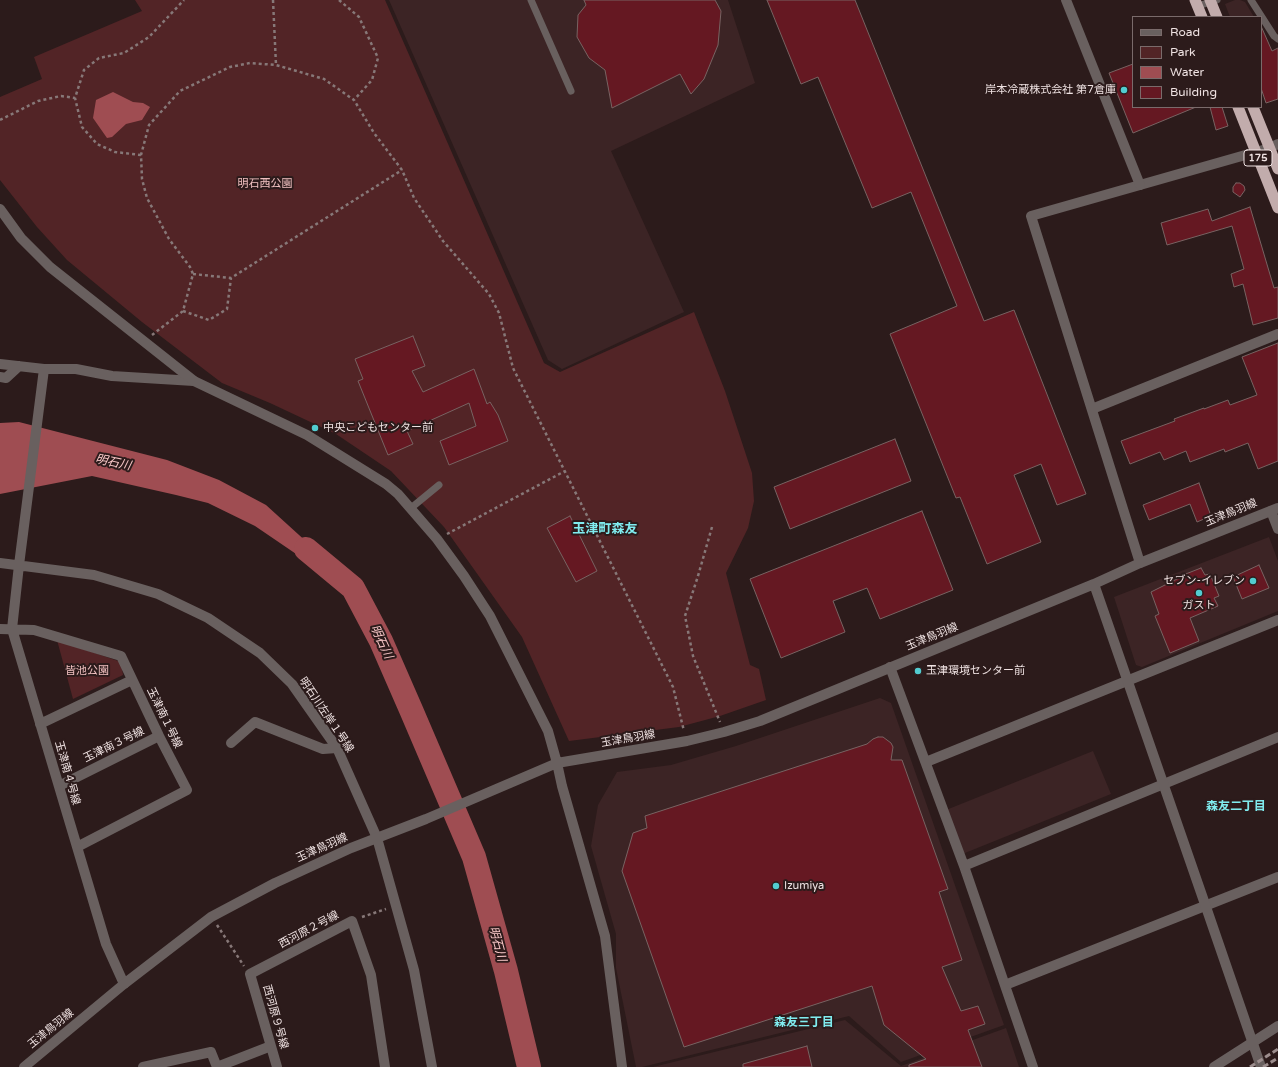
<!DOCTYPE html>
<html>
<head>
<meta charset="utf-8">
<style>
  body { margin:0 }
  #map { position:relative; width:1278px; height:1067px; overflow:hidden; background:#2c1b1b; font-family:"Varela Round",sans-serif }
  canvas { display:block }
  .legend { position:absolute; left:1132px; top:16px; width:130px; height:92px; box-sizing:border-box; background:#2c1b1b; border:1px solid #7a6b6b; margin:0; padding:5px 7px; list-style:none; font-size:12px; color:#efe2e2 }
  .legend li { display:flex; align-items:center; gap:8px; height:20px }
  .legend b { width:20px; border:1px solid #7a6b6b }
</style>
</head>
<body>
<div id="map">
<canvas width="1278" height="1067"></canvas>
<ul class="legend">
<li><b style="height:5px;background:#69605f"></b>Road</li>
<li><b style="height:11px;background:#522426"></b>Park</li>
<li><b style="height:11px;background:#9f4d52"></b>Water</li>
<li><b style="height:11px;background:#651822"></b>Building</li>
</ul>
</div>
<script>
const c = document.querySelector('canvas').getContext('2d');
c.lineJoin = 'round';
function paint(path, color) { c.fillStyle = color; c.fill(path, 'evenodd'); }
const shape = rows => new Path2D(rows.map(r => 'M' + r).join(''));
function trace(path, color, width, dash) { c.strokeStyle = color; c.lineWidth = width; c.lineCap = dash ? 'butt' : 'round'; c.setLineDash(dash || []); c.stroke(path); }
function label(font, color, halo, rows, align = 'center') {
  c.font = font + ' "Varela Round","Noto Sans JP",sans-serif'; c.lineWidth = 4; c.setLineDash([]); c.textBaseline = 'middle'; c.strokeStyle = halo; c.fillStyle = color; for (const [text, x, y, turn = 0] of rows) {
    c.save(); c.translate(x, y); c.rotate((+turn || 0) * Math.PI / 180); c.textAlign = isNaN(turn) ? turn : align; if (halo) c.strokeText(text, 0, 0); c.fillText(text, 0, 0); c.restore();
  }
}
paint(shape([
  [389,0,728,0,755,83,611,151,684,312,562,369,548,360],
  [1235,0,1240,0,1245,2,1254,17,1230,17,1225,4],
  [1269,537,1278,561,1278,611,1142,667,1136,665,1114,597],
  [880,698,891,703,1004,1025,901,1062,849,1016,642,1067,636,1067,616,968,616,934,591,846,598,805,617,772,671,765,736,746],
  [1093,751,1111,794,960,855,946,810],
  [845,1020,901,1066,1006,1028,1019,1067,653,1067]
]), '#3c2425');
paint(shape([
  [135,0,385,0,544,363,560,372,694,312,725,391,752,473,754,501,748,528,726,573,750,665,759,669,766,700,720,716,679,727,569,741,522,637,444,527,391,471,336,434,270,403,222,383,142,322,67,260,37,227,0,180,0,97,42,79,34,57,142,11],
  [57,640,121,662,123,675,73,699]
]), '#522426');
paint(shape([
  [113,92,133,102,143,103,150,107,142,120,126,124,112,137,107,138,93,118,96,100],
  [19,422,167,460,219,480,266,505,342,574,302,558,255,526,208,503,176,495,92,476,0,494,0,423]
]), '#9f4d52');
trace(shape([
  [306,549,353,588,381,641,412,712,474,857,506,971,529,1067]
]), '#9f4d52', 24);
const building = shape([
  [584,0,715,0,721,11,718,45,704,79,691,94,680,74,612,108,605,70,589,58,577,37,578,15,586,5,584,0],
  [767,0,855,0,984,321,1014,310,1086,494,1057,505,1041,464,1014,475,1041,542,987,564,960,497,956,498,890,334,957,306,911,192,872,208,818,77,801,84,767,0],
  [1261,26,1272,51,1278,48,1278,99,1266,103,1261,88,1261,26],
  [1133,64,1133,107,1196,107,1133,133,1109,73,1133,64],
  [1210,107,1222,107,1228,126,1216,130,1210,107],
  [1236,183,1240,183,1244,186,1245,190,1240,197,1233,192,1233,187,1236,183],
  [1250,207,1274,288,1278,287,1278,318,1253,325,1243,284,1234,287,1231,274,1244,269,1232,226,1167,245,1161,223,1208,209,1212,221,1250,207],
  [413,336,425,366,412,371,423,392,474,369,487,404,490,402,498,415,508,441,449,465,440,441,476,426,469,403,407,431,413,444,388,455,358,381,363,379,355,359,413,336],
  [1278,343,1278,461,1258,469,1248,443,1225,452,1224,449,1190,462,1186,451,1164,460,1160,452,1130,464,1121,441,1175,421,1174,419,1204,408,1204,409,1228,400,1230,405,1257,395,1242,357,1278,343],
  [895,439,911,481,790,529,774,487,895,439],
  [1199,483,1211,516,1197,522,1190,504,1149,520,1143,505,1199,483],
  [922,511,953,590,880,619,867,588,833,601,845,632,781,658,750,579,922,511],
  [570,516,597,571,576,582,547,528,570,516],
  [1259,565,1269,588,1242,599,1233,577,1259,565],
  [1201,568,1205,575,1210,574,1219,596,1214,598,1218,606,1190,618,1199,641,1170,653,1155,616,1159,614,1151,592,1179,578,1178,577,1201,568],
  [878,737,883,737,891,743,893,747,891,760,902,760,948,889,939,892,962,960,942,967,961,1011,978,1006,985,1024,968,1030,982,1067,909,1067,909,1065,926,1059,884,1025,872,986,684,1047,622,871,633,833,647,828,645,816,867,744,873,739,878,737],
  [807,1046,812,1067,743,1067,743,1064,807,1046]
]);
paint(building, '#651822');
trace(building, '#786362', 1);
trace(shape([
  [273,0,276,65],
  [339,0,359,17,378,58,372,80,354,100],
  [0,120,38,101,61,96,75,98],
  [141,155,115,152,97,144,82,127,75,98,84,70,99,58,124,53,149,37,184,0],
  [193,274,231,278,402,170],
  [183,311,209,320,227,309,231,278],
  [152,335,183,311,193,274,190,267,169,239,147,198,142,179,141,155,149,125,180,91,230,67,250,63,276,65,324,79,354,100,374,133,402,170,414,198,443,241,489,294,499,313,513,368,673,687,684,731],
  [712,527,698,576,685,616,693,656,720,722],
  [447,534,565,471],
  [362,917,386,909],
  [217,925,244,966]
]), '#877878', 2.5, [3, 3]);
trace(shape([
  [531,0,571,91],
  [1251,0,1274,36,1278,39],
  [1198,6,1217,0],
  [411,508,439,485]
]), '#69605f', 7);
trace(shape([
  [0,364,44,369,76,369,112,376,194,381],
  [44,369,19,565,12,629,106,944,124,984],
  [0,377,6,378,19,366],
  [1092,409,1278,334],
  [1271,511,1278,529],
  [0,563,94,575,158,594,208,618,260,653,292,684,337,748,377,838],
  [1140,563,1031,216,1270,148,1278,144],
  [0,629,34,630,121,656,159,736,187,790,77,847],
  [890,667,964,866,1033,1067],
  [40,724,132,680],
  [231,743,255,722,323,749,337,748],
  [926,762,1278,620],
  [59,786,159,736],
  [964,866,1278,737],
  [1005,985,1278,877],
  [143,1067,211,1052,217,1067],
  [217,1067,271,1046],
  [277,1067,250,974,352,921,371,975,385,1067],
  [1214,1067,1278,1026]
]), '#69605f', 10);
trace(shape([
  [1066,0,1140,185],
  [0,209,21,238,50,267,194,381,307,435,386,484,398,494,437,539,464,576,490,616,548,731,557,763,562,786,605,936,622,1067],
  [1094,584,1206,907,1261,1067],
  [377,838,414,970,432,1067],
  [24,1067,124,984,211,917,275,883,351,848,426,819,557,763,687,741,724,732,760,721,1094,584,1140,563,1278,508]
]), '#69605f', 10);
trace(shape([
  [1195,0,1202,17],
  [1210,0,1217,17],
  [1238,107,1278,208],
  [1253,107,1278,169]
]), '#c2acac', 11);
trace(shape([
  [1250,1067,1278,1049],
  [1263,1067,1278,1058]
]), '#9c8d8d', 3, [6, 3]);
for (const [x, y, r, color] of [
  [1124,90,4,"#52ccd0"],
  [315,428,4,"#52ccd0"],
  [1253,581,4,"#52ccd0"],
  [1199,593,4,"#52ccd0"],
  [918,671,4,"#52ccd0"],
  [776,886,4,"#52ccd0"]
]) { const dot = new Path2D(); dot.arc(x, y, r, 0, 2 * Math.PI); c.fillStyle = color; c.fill(dot); trace(dot, '#2c1b1b', 1.5); }
for (const [x, y, w] of [
  [1258,158,28]
]) { const box = new Path2D(); box.roundRect(x - w / 2, y - 8, w, 16, 3); c.fillStyle = '#2c1b1b'; c.fill(box); trace(box, '#efe2e2', 1); }
label('bold 10px', '#efe2e2', null, [
  ["175",1258,158]
]);
label('11px', '#efe2e2', '#2c1b1b', [
  ["岸本冷蔵株式会社 第7倉庫",1116,90,"right"],
  ["中央こどもセンター前",323,428],
  ["セブン-イレブン",1245,581,"right"],
  ["ガスト",1199,606,"center"],
  ["玉津環境センター前",926,671],
  ["Izumiya",784,886]
], 'left');
label('11px', '#f0c0c0', '#2c1b1b', [
  ["明石西公園",265,184],
  ["皆池公園",87,671]
]);
label('11px', '#efe2e2', '#2c1b1b', [
  ["玉津鳥羽線",1231,513,-22],
  ["玉津鳥羽線",932,637,-22],
  ["明石川左岸１号線",326,715,56],
  ["玉津南１号線",164,718,64],
  ["玉津鳥羽線",628,739,-10],
  ["玉津南３号線",114,745,-26],
  ["玉津南４号線",67,773,74],
  ["玉津鳥羽線",322,848,-24],
  ["西河原２号線",309,930,-28],
  ["西河原９号線",275,1017,74],
  ["玉津鳥羽線",51,1029,-39]
]);
label('italic 12px', '#fccbcb', '#2c1b1b', [
  ["明石川",113,463,12],
  ["明石川",381,642,65],
  ["明石川",497,944,75]
]);
label('bold 12px', '#80ecef', '#2c1b1b', [
  ["森友二丁目",1236,807],
  ["森友三丁目",804,1023]
]);
label('bold 13px', '#80ecef', '#2c1b1b', [
  ["玉津町森友",605,530]
]);
</script>
</body>
</html>
